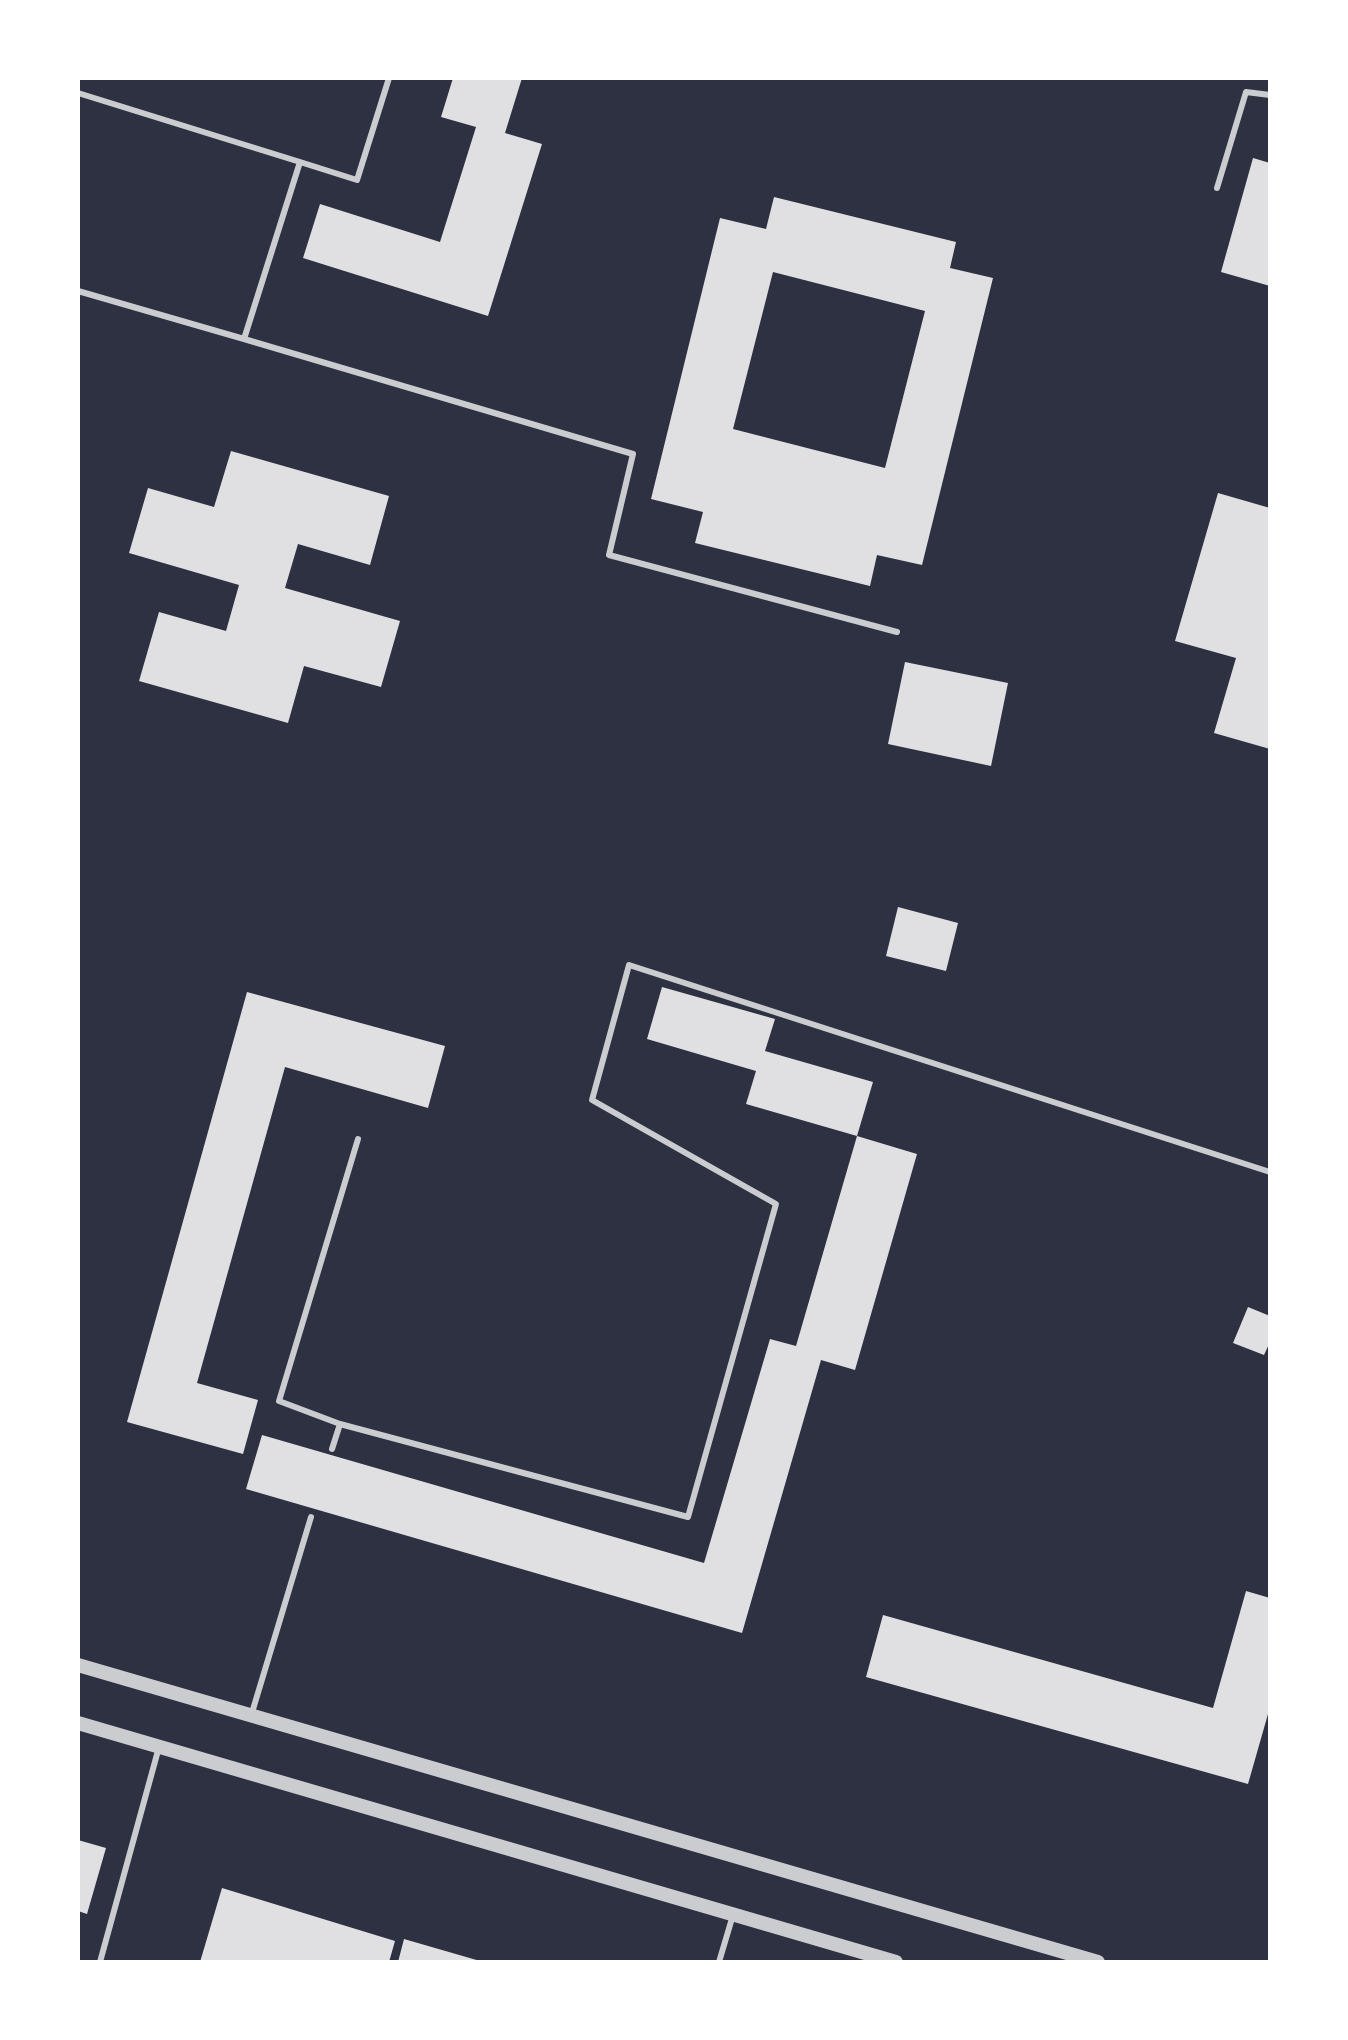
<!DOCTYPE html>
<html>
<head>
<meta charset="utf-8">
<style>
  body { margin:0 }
  #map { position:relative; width:1348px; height:2040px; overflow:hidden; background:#2d3142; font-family:Rubik,sans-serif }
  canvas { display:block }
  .frame { position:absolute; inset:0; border:80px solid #fff; pointer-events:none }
</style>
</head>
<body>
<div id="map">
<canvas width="1348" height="2040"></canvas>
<div class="frame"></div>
</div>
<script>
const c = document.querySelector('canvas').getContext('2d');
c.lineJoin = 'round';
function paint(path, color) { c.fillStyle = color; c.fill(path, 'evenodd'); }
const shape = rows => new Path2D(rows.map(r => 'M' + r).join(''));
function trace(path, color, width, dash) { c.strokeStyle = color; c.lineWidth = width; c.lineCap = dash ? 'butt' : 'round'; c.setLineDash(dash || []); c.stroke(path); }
paint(shape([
  [453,78,522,78,505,133,542,144,488,316,303,258,320,204,440,242,476,127,441,117],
  [1253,158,1270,163,1270,286,1221,272],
  [774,197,956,242,950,268,993,278,922,565,877,555,870,586,695,543,703,512,651,499,720,218,766,229],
  [773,272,925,311,885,468,733,429],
  [231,451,389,496,370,565,298,544,285,588,400,621,381,687,304,666,288,723,139,681,159,612,226,631,239,585,129,553,148,488,214,507],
  [1218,493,1270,508,1270,749,1214,733,1236,658,1175,641],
  [905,662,1008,683,991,766,888,744],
  [898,907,958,923,946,971,886,956],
  [662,987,775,1019,765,1051,873,1082,857,1136,746,1104,756,1071,647,1039],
  [247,992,445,1046,428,1108,285,1067,197,1383,258,1400,243,1454,127,1422],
  [857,1136,917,1154,855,1370,821,1360,742,1633,246,1489,262,1435,704,1563,770,1339,796,1346],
  [1248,1307,1270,1316,1270,1342,1264,1355,1233,1343],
  [1246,1591,1270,1598,1270,1707,1248,1784,866,1677,883,1615,1213,1708],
  [78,1840,106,1848,87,1914,78,1911],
  [222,1888,395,1941,389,1962,200,1962],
  [404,1939,480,1961,480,1962,398,1962]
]), '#e0e0e3');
trace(shape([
  [78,93,300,162],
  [1217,188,1246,92,1270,95],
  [78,291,244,339,300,162,357,180,389,78],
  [244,339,633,454,609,555,897,632],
  [340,1424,279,1401,358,1139],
  [332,1449,340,1424,688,1517,776,1204,592,1100,629,965,1270,1172],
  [251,1716,311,1517],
  [100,1962,159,1747],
  [719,1962,733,1915]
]), '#caccd0', 6);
trace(shape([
  [78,1665,1098,1962],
  [78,1723,896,1962]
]), '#caccd0', 14);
</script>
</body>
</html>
